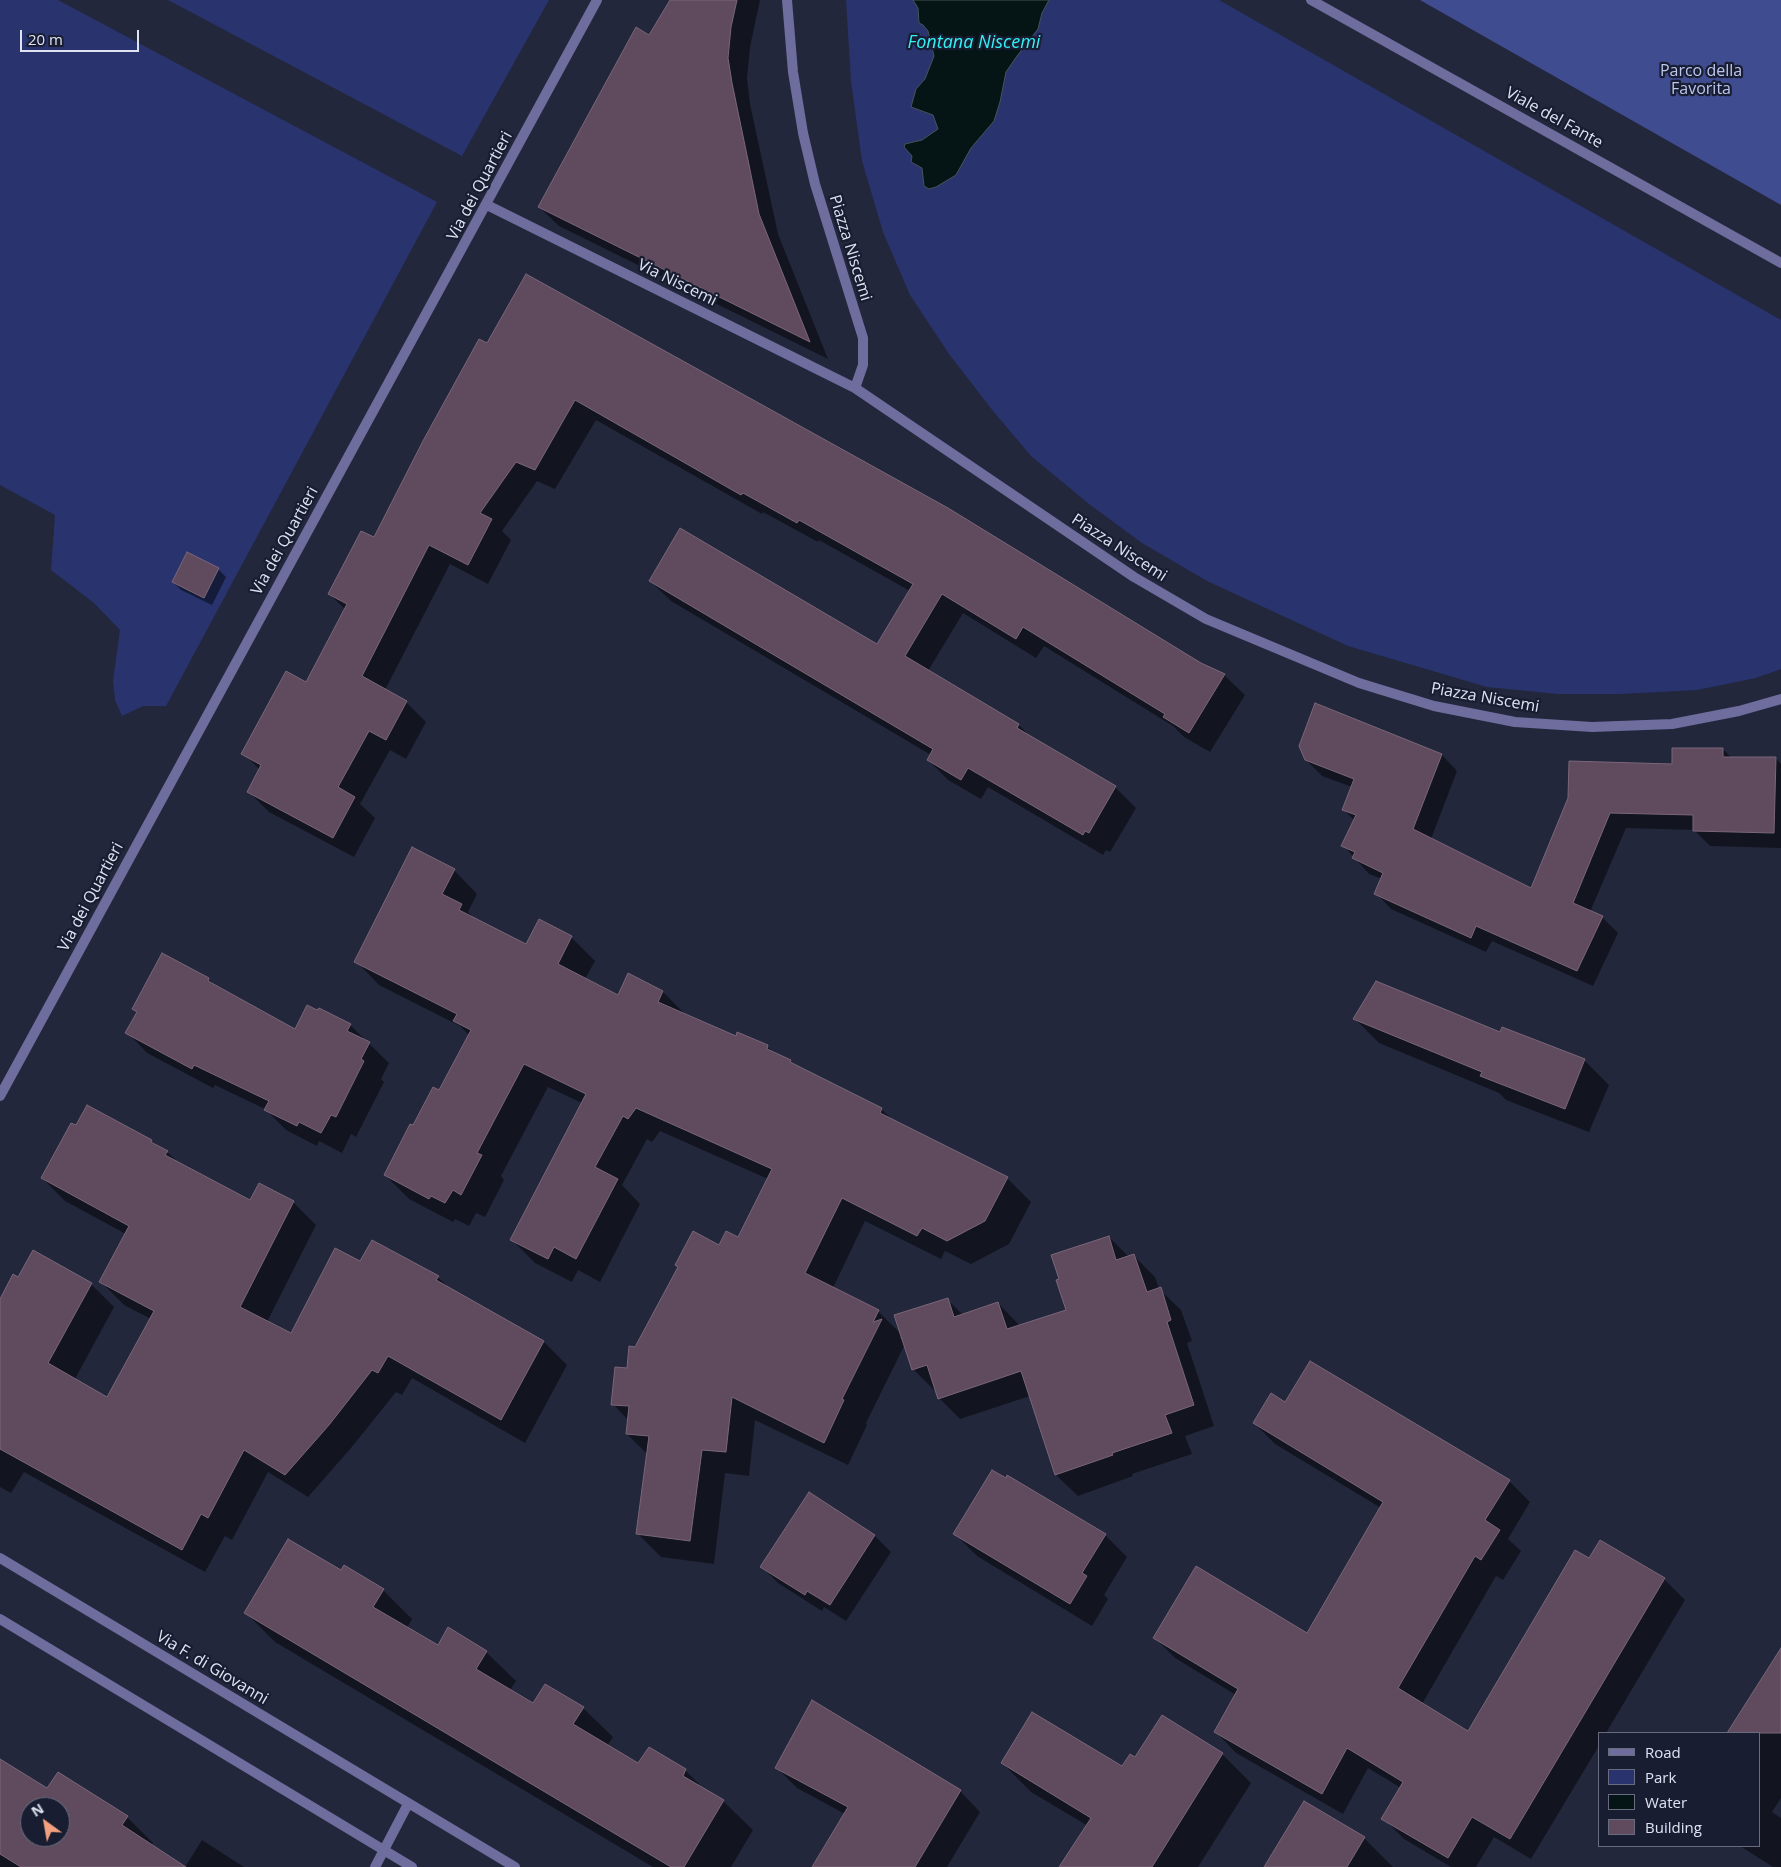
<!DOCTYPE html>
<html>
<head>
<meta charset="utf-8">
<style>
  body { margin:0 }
  #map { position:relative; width:1781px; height:1867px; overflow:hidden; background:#22273c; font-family:"Open Sans",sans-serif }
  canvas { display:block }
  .legend { position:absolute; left:1598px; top:1732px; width:162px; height:115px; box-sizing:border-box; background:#191d32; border:1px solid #686c7e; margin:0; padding:6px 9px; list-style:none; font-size:15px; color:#dfe3f1 }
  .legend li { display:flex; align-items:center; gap:10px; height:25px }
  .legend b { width:25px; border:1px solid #686c7e }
  .north { position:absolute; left:20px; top:1797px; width:50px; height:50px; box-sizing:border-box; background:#191d32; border:1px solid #686c7e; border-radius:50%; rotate:328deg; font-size:14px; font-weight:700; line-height:20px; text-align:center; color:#dfe3f1 }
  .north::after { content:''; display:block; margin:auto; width:18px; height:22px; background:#f2a17e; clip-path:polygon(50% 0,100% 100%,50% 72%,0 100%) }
  .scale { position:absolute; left:20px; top:30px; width:119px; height:22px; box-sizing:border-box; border:2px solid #dfe3f1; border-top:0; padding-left:6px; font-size:15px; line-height:18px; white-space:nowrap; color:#dfe3f1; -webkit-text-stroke:4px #191d32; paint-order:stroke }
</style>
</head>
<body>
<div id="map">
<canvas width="1781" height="1867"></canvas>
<ul class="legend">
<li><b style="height:6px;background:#6f6c9e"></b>Road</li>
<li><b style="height:14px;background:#29336e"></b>Park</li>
<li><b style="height:14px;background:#051516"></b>Water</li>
<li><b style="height:14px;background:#5f4b5d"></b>Building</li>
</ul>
<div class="north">N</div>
<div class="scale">20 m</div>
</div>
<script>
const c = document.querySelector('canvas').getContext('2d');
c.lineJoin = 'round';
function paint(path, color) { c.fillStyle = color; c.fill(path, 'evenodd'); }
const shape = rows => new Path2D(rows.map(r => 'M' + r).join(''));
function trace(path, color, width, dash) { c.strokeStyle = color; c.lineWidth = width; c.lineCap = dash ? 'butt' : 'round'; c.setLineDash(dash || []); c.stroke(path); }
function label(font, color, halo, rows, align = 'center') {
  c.font = font + ' "Open Sans",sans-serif'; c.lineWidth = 4.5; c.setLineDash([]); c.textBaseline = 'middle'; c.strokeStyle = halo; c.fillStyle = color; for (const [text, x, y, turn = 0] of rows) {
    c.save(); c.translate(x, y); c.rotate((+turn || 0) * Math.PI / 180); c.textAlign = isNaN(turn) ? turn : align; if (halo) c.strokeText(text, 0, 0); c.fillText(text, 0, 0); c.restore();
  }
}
paint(shape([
  [0,0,58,0,437,202,166,706,143,706,122,716,115,700,113,681,120,630,94,603,51,570,55,515,0,485],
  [168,0,549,0,462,156],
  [846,0,1219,0,1781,320,1781,669,1756,678,1697,690,1620,694,1558,694,1487,687,1348,646,1207,581,1142,543,1089,504,1031,456,993,411,949,354,910,295,883,232,862,161,851,81]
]), '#29336e');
paint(shape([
  [1420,0,1781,0,1781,205]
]), '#3f4c90');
const water = shape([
  [913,0,1049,0,1042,13,1038,29,1017,56,1006,72,1000,102,994,121,971,148,956,175,936,187,929,189,924,186,922,168,911,162,912,156,904,147,905,144,922,140,938,129,933,115,911,107,916,89,925,79,934,56,928,31,923,25,919,23,918,8,913,0]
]);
paint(water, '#051516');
trace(water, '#465358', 1);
paint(shape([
  [671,0,760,0,750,47,747,78,750,104,778,234,828,359,559,226,539,207],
  [480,340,1224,675,1245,695,1210,752,1184,737,1173,726,1044,646,1036,658,963,613,928,671,1019,725,1033,739,1115,787,1136,808,1110,852,1106,850,1103,855,988,787,981,799,948,780,928,760,931,755,671,601,650,581,877,646,910,591,819,540,818,542,763,512,762,514,596,420,555,489,537,481,502,531,511,540,488,584,450,564,385,690,406,702,426,722,406,759,390,750,360,804,375,818,354,857,269,812,249,792,260,770,243,753,307,684,346,610,329,594,374,539],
  [187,554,218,569,226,577,212,605,181,590,173,582],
  [1316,705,1442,755,1457,771,1431,839,1532,889,1570,798,1723,749,1732,758,1776,758,1781,764,1781,848,1710,846,1694,830,1626,828,1590,912,1602,917,1618,933,1593,986,1492,941,1486,952,1391,909,1376,893,1382,879,1369,874,1343,845,1355,821,1344,810,1352,787,1322,776,1306,760],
  [454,870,477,894,468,912,475,919,527,945,571,937,595,961,585,979,618,996,628,975,663,992,686,1015,736,1038,767,1046,775,1055,790,1061,796,1067,881,1109,894,1121,1007,1178,1031,1202,1009,1244,971,1264,945,1251,941,1259,865,1221,833,1288,878,1311,902,1335,900,1338,905,1343,947,1299,963,1315,998,1303,1020,1326,1068,1311,1109,1237,1129,1257,1134,1256,1155,1277,1159,1289,1181,1310,1192,1341,1187,1343,1214,1426,1185,1436,1192,1454,1132,1474,1133,1476,1078,1496,1056,1475,1030,1396,960,1419,939,1398,936,1389,934,1390,913,1369,905,1344,866,1423,867,1425,848,1465,755,1420,749,1476,725,1473,714,1564,661,1557,637,1533,648,1455,627,1434,628,1420,613,1404,636,1348,719,1246,738,1239,768,1179,660,1131,652,1142,647,1139,622,1185,640,1204,600,1282,578,1270,572,1282,535,1263,511,1239,582,1103,548,1087,501,1176,504,1180,485,1217,476,1213,469,1226,455,1219,453,1222,409,1199,385,1175,413,1127,439,1091,469,1035,460,1026,379,985,356,961],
  [208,979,214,986,296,1031,350,1025,389,1063,381,1079,384,1082,356,1137,351,1134,342,1153,319,1141,317,1146,286,1130,265,1109,215,1085,213,1088,147,1053,127,1032,138,1013,133,1009],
  [1355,1019,1501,1034,1584,1060,1609,1085,1589,1132,1506,1100,1499,1093,1379,1043],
  [151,1141,167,1152,180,1164,251,1201,293,1202,316,1225,267,1322,291,1335,361,1263,438,1277,450,1289,544,1342,567,1365,525,1443,412,1378,402,1395,396,1392,351,1448,308,1497,268,1472,232,1540,225,1536,205,1572,24,1472,11,1493,0,1487,0,1301,91,1284,114,1307,75,1379,108,1399,151,1319,124,1305,100,1281,126,1234,65,1201,42,1178],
  [1286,1404,1509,1481,1530,1502,1508,1539,1521,1551,1503,1580,1496,1576,1422,1704,1468,1733,1590,1560,1664,1579,1685,1600,1606,1733,1600,1733,1600,1744,1531,1859,1494,1837,1476,1867,1451,1867,1404,1839,1383,1818,1401,1788,1368,1768,1343,1814,1236,1753,1216,1732,1236,1695,1175,1658,1154,1637,1307,1635,1381,1508,1275,1444,1254,1423],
  [955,1534,1105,1535,1127,1557,1104,1595,1108,1599,1092,1626,977,1556],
  [875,1536,891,1552,846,1621,824,1607,822,1611,778,1583,762,1567],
  [341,1572,383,1590,412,1619,407,1628,438,1647,486,1652,516,1681,510,1690,533,1704,583,1708,613,1737,607,1746,639,1765,685,1770,706,1791,723,1801,753,1830,731,1867,653,1867,275,1642,245,1612],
  [1781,1650,1781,1798,1772,1812,1781,1818,1781,1867,1773,1867,1740,1846,1760,1846,1760,1733,1729,1733],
  [1222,1754,1251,1783,1198,1867,1061,1867,1088,1826,1031,1792,1002,1763,1122,1768,1136,1759],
  [0,1760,48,1790,127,1817,153,1843,151,1846,184,1867,0,1867],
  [30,1807,60,1807,60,1837,30,1837],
  [777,1768,960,1791,980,1812,947,1867,814,1867,845,1814,797,1788],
  [1364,1838,1393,1867,1265,1867],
  [202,1840,244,1867,185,1867]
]), '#0007');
const building = shape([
  [670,0,737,0,731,27,728,58,732,83,748,160,759,214,810,342,538,207,636,27,649,35,670,0],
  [526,274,948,508,1201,663,1225,674,1189,733,1163,717,1165,714,1023,627,1016,639,942,594,905,656,1019,724,1017,728,1116,786,1089,833,1085,831,1083,835,968,768,961,780,927,760,933,749,649,581,680,528,877,644,913,584,799,520,797,523,743,493,741,495,575,400,535,470,516,462,480,513,492,519,468,565,429,545,362,676,407,701,386,740,369,731,338,787,355,797,333,838,247,792,261,765,241,754,286,671,306,682,347,604,328,594,361,531,374,537,424,439,479,339,487,343,526,274],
  [187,552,219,568,204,598,172,582,187,552],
  [1315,703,1442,754,1413,829,1531,888,1568,798,1569,761,1672,764,1672,748,1723,748,1723,757,1776,757,1774,833,1693,831,1693,815,1610,813,1573,903,1603,916,1577,971,1476,926,1471,938,1374,894,1383,873,1352,858,1355,852,1341,846,1356,815,1342,810,1354,779,1305,760,1299,746,1315,703],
  [412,847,455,869,442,894,462,904,459,910,526,944,539,919,572,936,558,964,618,995,628,973,663,991,658,1002,736,1036,737,1032,768,1045,767,1049,791,1060,790,1062,882,1108,880,1113,1008,1177,985,1221,947,1241,922,1228,917,1236,842,1198,805,1273,879,1310,873,1322,882,1319,842,1399,844,1400,824,1443,732,1397,726,1452,702,1450,690,1541,636,1534,649,1436,626,1434,629,1406,611,1405,615,1367,627,1368,629,1346,635,1347,678,1267,675,1265,693,1231,719,1245,726,1231,738,1237,772,1169,636,1108,628,1119,623,1116,595,1167,618,1179,576,1259,554,1247,548,1259,510,1240,586,1094,524,1064,477,1153,482,1155,461,1195,453,1190,445,1203,431,1196,429,1199,384,1175,410,1124,413,1125,433,1087,439,1090,471,1030,453,1021,457,1014,354,962,412,847],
  [162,953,209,978,208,981,295,1029,307,1005,317,1010,319,1008,351,1024,347,1031,370,1042,361,1059,364,1061,336,1117,331,1115,321,1133,299,1122,297,1126,264,1110,269,1101,194,1065,192,1069,125,1033,137,1012,132,1009,162,953],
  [1376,981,1500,1032,1502,1027,1585,1059,1565,1109,1480,1076,1482,1072,1353,1019,1376,981],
  [87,1105,152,1140,151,1142,168,1151,165,1155,250,1200,259,1183,294,1201,240,1307,291,1333,335,1248,360,1261,372,1240,439,1276,436,1280,544,1341,501,1420,388,1356,378,1373,372,1370,329,1425,285,1475,244,1450,208,1518,201,1514,182,1550,0,1449,0,1299,13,1274,18,1277,33,1250,92,1283,48,1363,107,1397,154,1311,99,1282,129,1226,41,1178,71,1123,76,1125,87,1105],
  [1109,1236,1116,1260,1134,1254,1147,1292,1161,1287,1171,1320,1167,1322,1194,1405,1165,1415,1172,1433,1112,1453,1113,1455,1055,1475,1021,1371,938,1399,927,1365,912,1370,894,1315,948,1298,954,1317,998,1302,1007,1329,1066,1310,1056,1280,1059,1279,1051,1255,1109,1236],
  [1310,1361,1510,1480,1485,1520,1500,1530,1481,1560,1475,1556,1398,1688,1468,1731,1575,1550,1589,1558,1600,1540,1665,1578,1510,1839,1472,1817,1448,1858,1381,1819,1403,1782,1347,1748,1322,1794,1214,1732,1238,1689,1153,1638,1196,1566,1307,1633,1383,1502,1253,1423,1271,1393,1285,1402,1310,1361],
  [992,1470,1006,1478,1007,1475,1106,1534,1082,1573,1087,1576,1070,1604,953,1534,992,1470],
  [809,1492,875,1535,830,1605,807,1591,805,1595,760,1567,809,1492],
  [288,1539,341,1570,344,1565,384,1589,373,1607,438,1645,448,1627,487,1651,476,1669,533,1703,545,1684,584,1707,573,1724,638,1763,649,1747,686,1769,683,1776,724,1800,684,1867,671,1867,244,1613,288,1539],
  [1781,1648,1781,1733,1727,1733,1781,1648],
  [812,1700,961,1790,915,1867,812,1867,848,1807,775,1768,812,1700],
  [1032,1712,1122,1766,1130,1754,1135,1757,1162,1715,1223,1753,1152,1867,1059,1867,1091,1818,1001,1763,1032,1712],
  [0,1759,47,1788,58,1772,128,1816,122,1825,186,1867,21,1867,0,1854,0,1759],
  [30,1807,60,1807,60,1837,30,1837,30,1807],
  [1304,1801,1365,1837,1347,1867,1264,1867,1304,1801]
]);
paint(building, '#5f4b5d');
trace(building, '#7b6679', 1);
trace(shape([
  [787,0,793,72,803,133,815,184,863,338,863,365,855,388,1134,577,1206,619,1359,683,1434,706,1515,722,1592,727,1672,724,1739,711,1781,699],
  [487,205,855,388],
  [0,1096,597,0],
  [0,1558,515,1867],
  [0,1619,412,1867],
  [375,1867,408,1804]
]), '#6f6c9e', 10);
trace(shape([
  [1311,0,1781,263]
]), '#6f6c9e', 10);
label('16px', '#bcc7ef', '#191d32', [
  ["Parco della",1701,71],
  ["Favorita",1701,89]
]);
label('16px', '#dfe3f1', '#191d32', [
  ["Viale del Fante",1554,118,29],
  ["Via dei Quartieri",480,186,-62],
  ["Piazza Niscemi",850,248,73],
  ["Via Niscemi",677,283,26],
  ["Via dei Quartieri",285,541,-61],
  ["Piazza Niscemi",1119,548,33],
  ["Piazza Niscemi",1485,698,10],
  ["Via dei Quartieri",91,897,-62],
  ["Via F. di Giovanni",212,1668,31]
]);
label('italic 18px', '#32f2f6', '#191d32', [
  ["Fontana Niscemi",974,43]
]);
</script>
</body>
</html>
